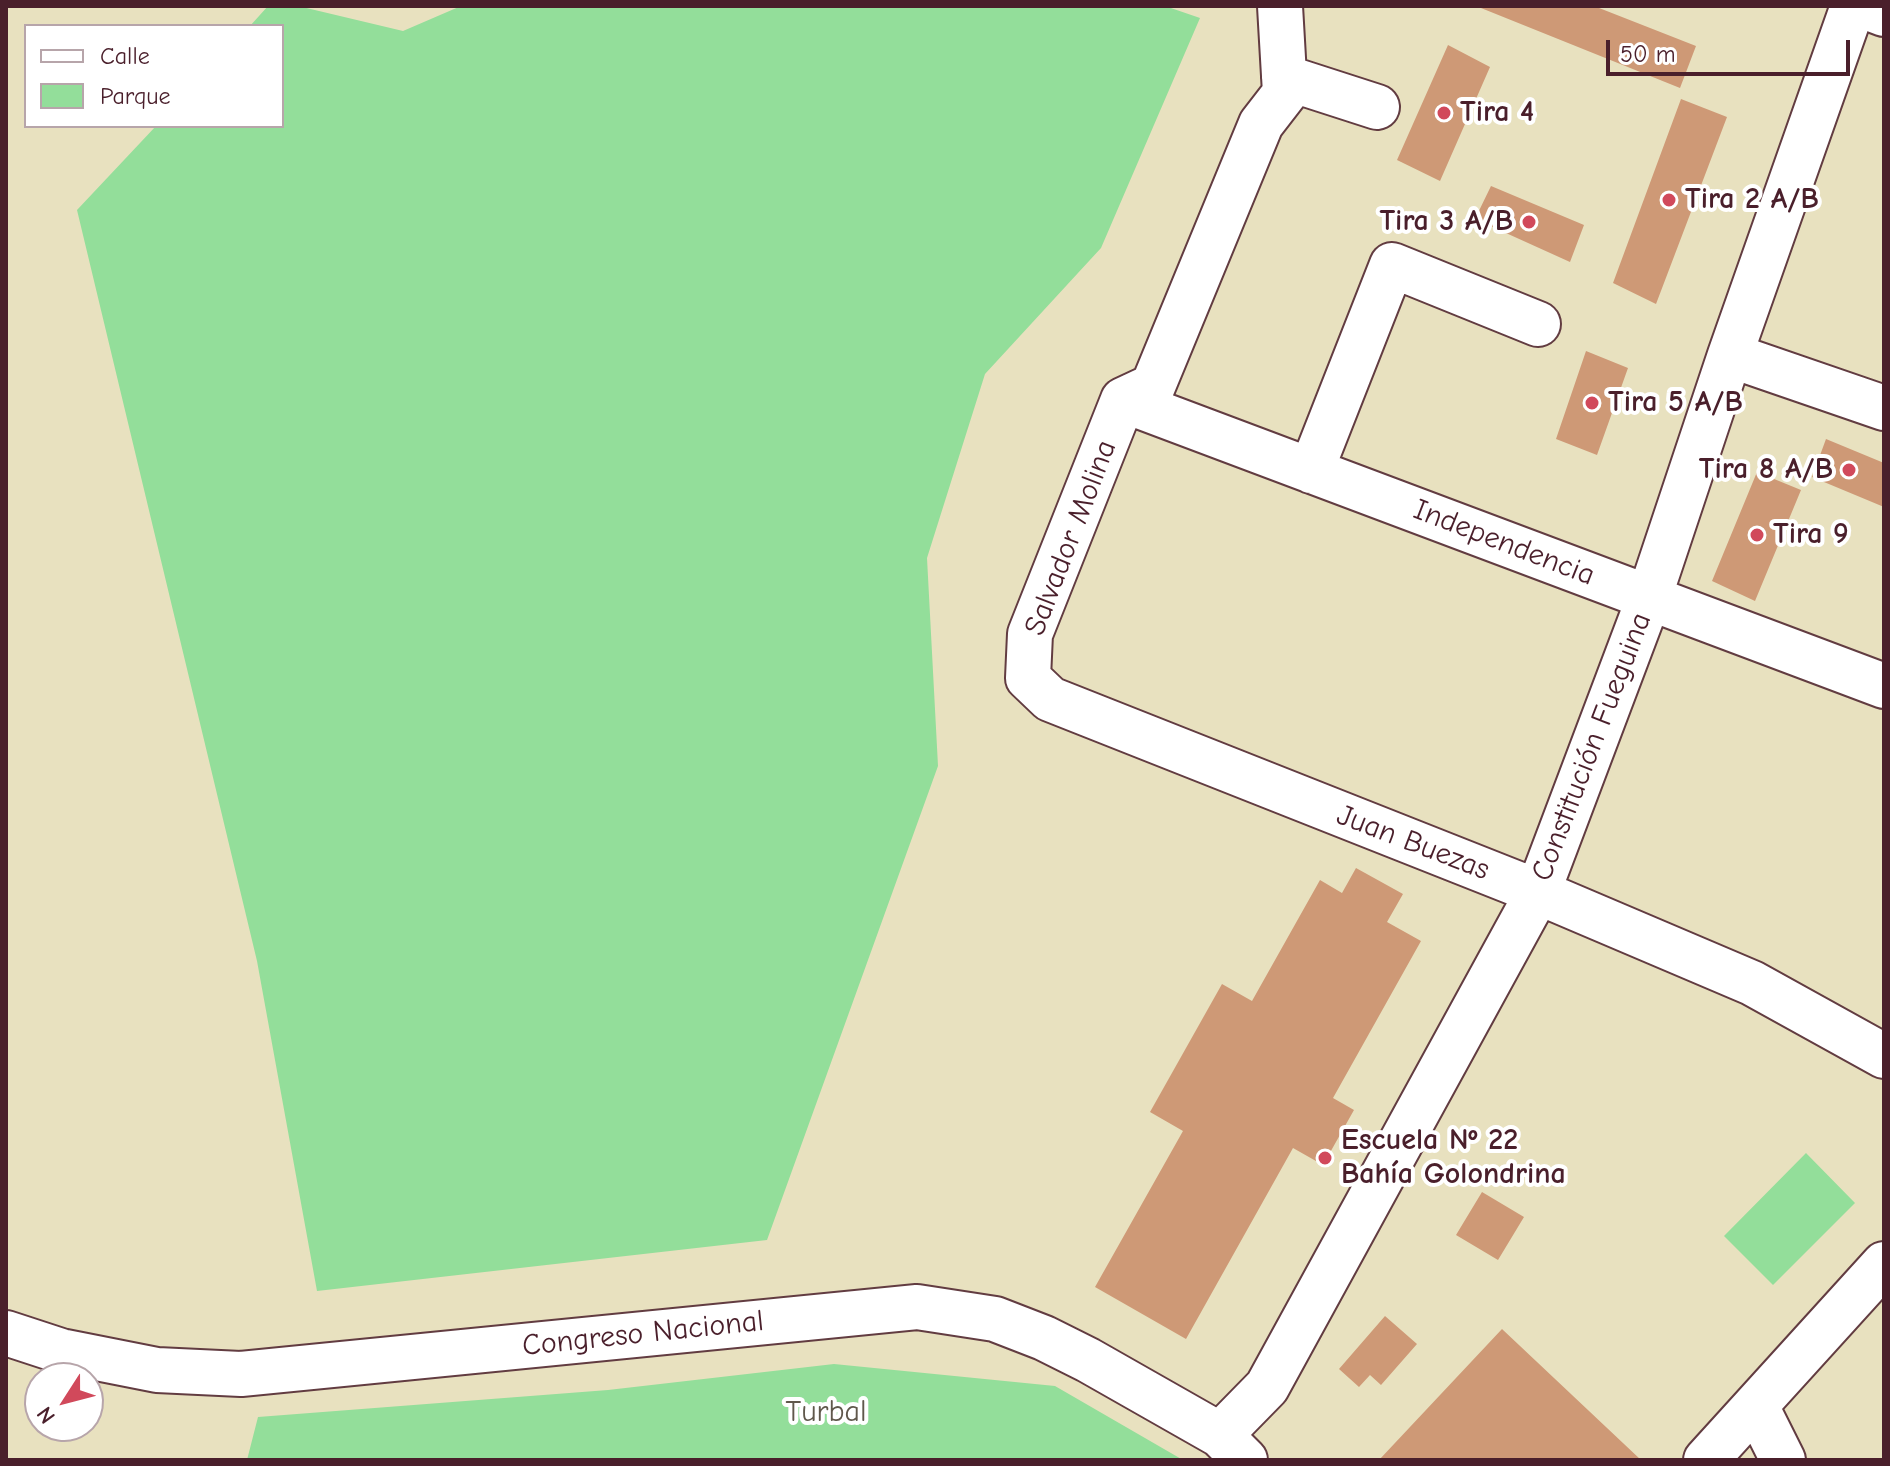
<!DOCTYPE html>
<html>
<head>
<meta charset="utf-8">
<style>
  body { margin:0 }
  #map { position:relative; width:1890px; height:1466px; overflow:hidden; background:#e8e1bf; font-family:"Comic Neue",sans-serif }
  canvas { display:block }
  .frame { position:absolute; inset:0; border:8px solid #4a1f2b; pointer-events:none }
  .legend { position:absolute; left:24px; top:24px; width:260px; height:104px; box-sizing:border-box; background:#fff; border:2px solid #b7a5aa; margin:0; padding:10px 14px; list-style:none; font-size:24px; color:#4a1f2b }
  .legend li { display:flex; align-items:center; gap:16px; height:40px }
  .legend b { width:40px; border:2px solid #b7a5aa }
  .north { position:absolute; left:24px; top:1362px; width:80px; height:80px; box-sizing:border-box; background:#fff; border:2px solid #b7a5aa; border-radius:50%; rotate:234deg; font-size:22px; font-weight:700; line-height:32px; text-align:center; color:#4a1f2b }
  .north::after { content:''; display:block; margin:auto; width:28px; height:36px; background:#d1495b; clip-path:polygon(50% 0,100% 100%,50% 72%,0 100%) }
  .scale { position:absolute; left:1606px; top:40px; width:244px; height:36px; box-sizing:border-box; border:4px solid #4a1f2b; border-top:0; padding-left:10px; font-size:24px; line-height:28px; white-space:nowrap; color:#4a1f2b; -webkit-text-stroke:6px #fff; paint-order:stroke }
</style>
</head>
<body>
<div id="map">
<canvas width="1890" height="1466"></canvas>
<div class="frame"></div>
<ul class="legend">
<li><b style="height:10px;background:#fff"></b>Calle</li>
<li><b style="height:22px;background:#93de9a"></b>Parque</li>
</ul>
<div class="north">N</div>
<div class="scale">50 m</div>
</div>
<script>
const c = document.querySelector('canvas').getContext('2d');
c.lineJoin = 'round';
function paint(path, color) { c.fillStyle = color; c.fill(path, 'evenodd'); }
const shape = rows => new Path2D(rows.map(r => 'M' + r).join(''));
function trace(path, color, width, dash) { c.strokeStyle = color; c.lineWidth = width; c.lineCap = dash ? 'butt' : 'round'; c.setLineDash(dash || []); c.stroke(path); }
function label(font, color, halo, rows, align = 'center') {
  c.font = font + ' "Comic Neue",sans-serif'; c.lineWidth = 8; c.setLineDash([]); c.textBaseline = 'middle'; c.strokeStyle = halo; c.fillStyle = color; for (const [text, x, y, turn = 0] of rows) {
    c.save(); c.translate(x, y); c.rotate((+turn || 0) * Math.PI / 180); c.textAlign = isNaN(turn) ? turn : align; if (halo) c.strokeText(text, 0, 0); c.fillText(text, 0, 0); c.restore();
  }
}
paint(shape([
  [268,6,298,6,403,31,461,6,1165,6,1200,18,1101,248,985,374,927,558,938,766,767,1240,317,1291,257,961,77,210,156,126,282,126,282,26,250,26],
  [1806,1153,1855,1203,1773,1285,1724,1236],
  [834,1364,1055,1386,1183,1460,247,1460,258,1417,608,1390]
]), '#93de9a');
paint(shape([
  [1476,6,1594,6,1696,46,1680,88],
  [1448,45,1490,67,1440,181,1397,160],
  [1681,99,1727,117,1656,304,1613,283],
  [1491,186,1584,225,1570,262,1475,219],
  [1586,351,1628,368,1597,455,1556,439],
  [1826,439,1884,463,1884,507,1812,477],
  [1757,472,1801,490,1755,601,1712,581],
  [1356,868,1403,894,1387,922,1421,941,1333,1098,1354,1110,1323,1165,1293,1148,1186,1339,1095,1287,1183,1131,1150,1112,1222,984,1252,1001,1320,880,1342,893],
  [1482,1192,1524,1217,1498,1260,1456,1235],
  [1385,1316,1417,1344,1381,1385,1370,1375,1359,1387,1339,1369],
  [1502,1329,1641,1460,1379,1460]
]), '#ce9976');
const minor = shape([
  [1284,77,1377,107],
  [1730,355,1884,408],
  [1123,400,1030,634,1028,678,1050,699,1538,892,1752,983,1884,1056],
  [1123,400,1884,686],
  [1123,400,1153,386,1261,124,1285,93,1280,6],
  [1311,471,1392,265,1538,324],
  [6,1333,61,1351,157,1370,241,1374,917,1307,995,1319,1044,1338,1088,1360,1220,1435,1245,1460],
  [1756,1406,1783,1460],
  [1220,1435,1267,1387,1538,892,1649,598,1730,355,1853,6],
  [1706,1460,1884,1264]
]);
const major = shape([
  [1863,6,1884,14]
]);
trace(minor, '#623c41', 48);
trace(major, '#623c41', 48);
trace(minor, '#fff', 44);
trace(major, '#fff', 44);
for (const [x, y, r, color] of [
  [1444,113,8,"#d1495b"],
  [1669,200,8,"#d1495b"],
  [1529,222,8,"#d1495b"],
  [1592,403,8,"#d1495b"],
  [1849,470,8,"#d1495b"],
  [1757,535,8,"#d1495b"],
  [1325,1158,8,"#d1495b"]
]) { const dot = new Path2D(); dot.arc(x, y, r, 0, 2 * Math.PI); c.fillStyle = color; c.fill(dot); trace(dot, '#fff', 3); }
label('bold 30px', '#4a1f2b', '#fff', [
  ["Tira 4",1460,113],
  ["Tira 2 A/B",1685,200],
  ["Tira 3 A/B",1513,222,"right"],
  ["Tira 5 A/B",1608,403],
  ["Tira 8 A/B",1833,470,"right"],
  ["Tira 9",1773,535],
  ["Escuela Nº 22",1341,1141],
  ["Bahía Golondrina",1341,1175]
], 'left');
label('30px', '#4a1f2b', '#fff', [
  ["Salvador Molina",1071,538,-69],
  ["Independencia",1504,543,21],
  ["Constitución Fueguina",1592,747,-69],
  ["Juan Buezas",1413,843,21],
  ["Congreso Nacional",643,1334,-6]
]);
label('30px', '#60584c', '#fff', [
  ["Turbal",826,1413]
]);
</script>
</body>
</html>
